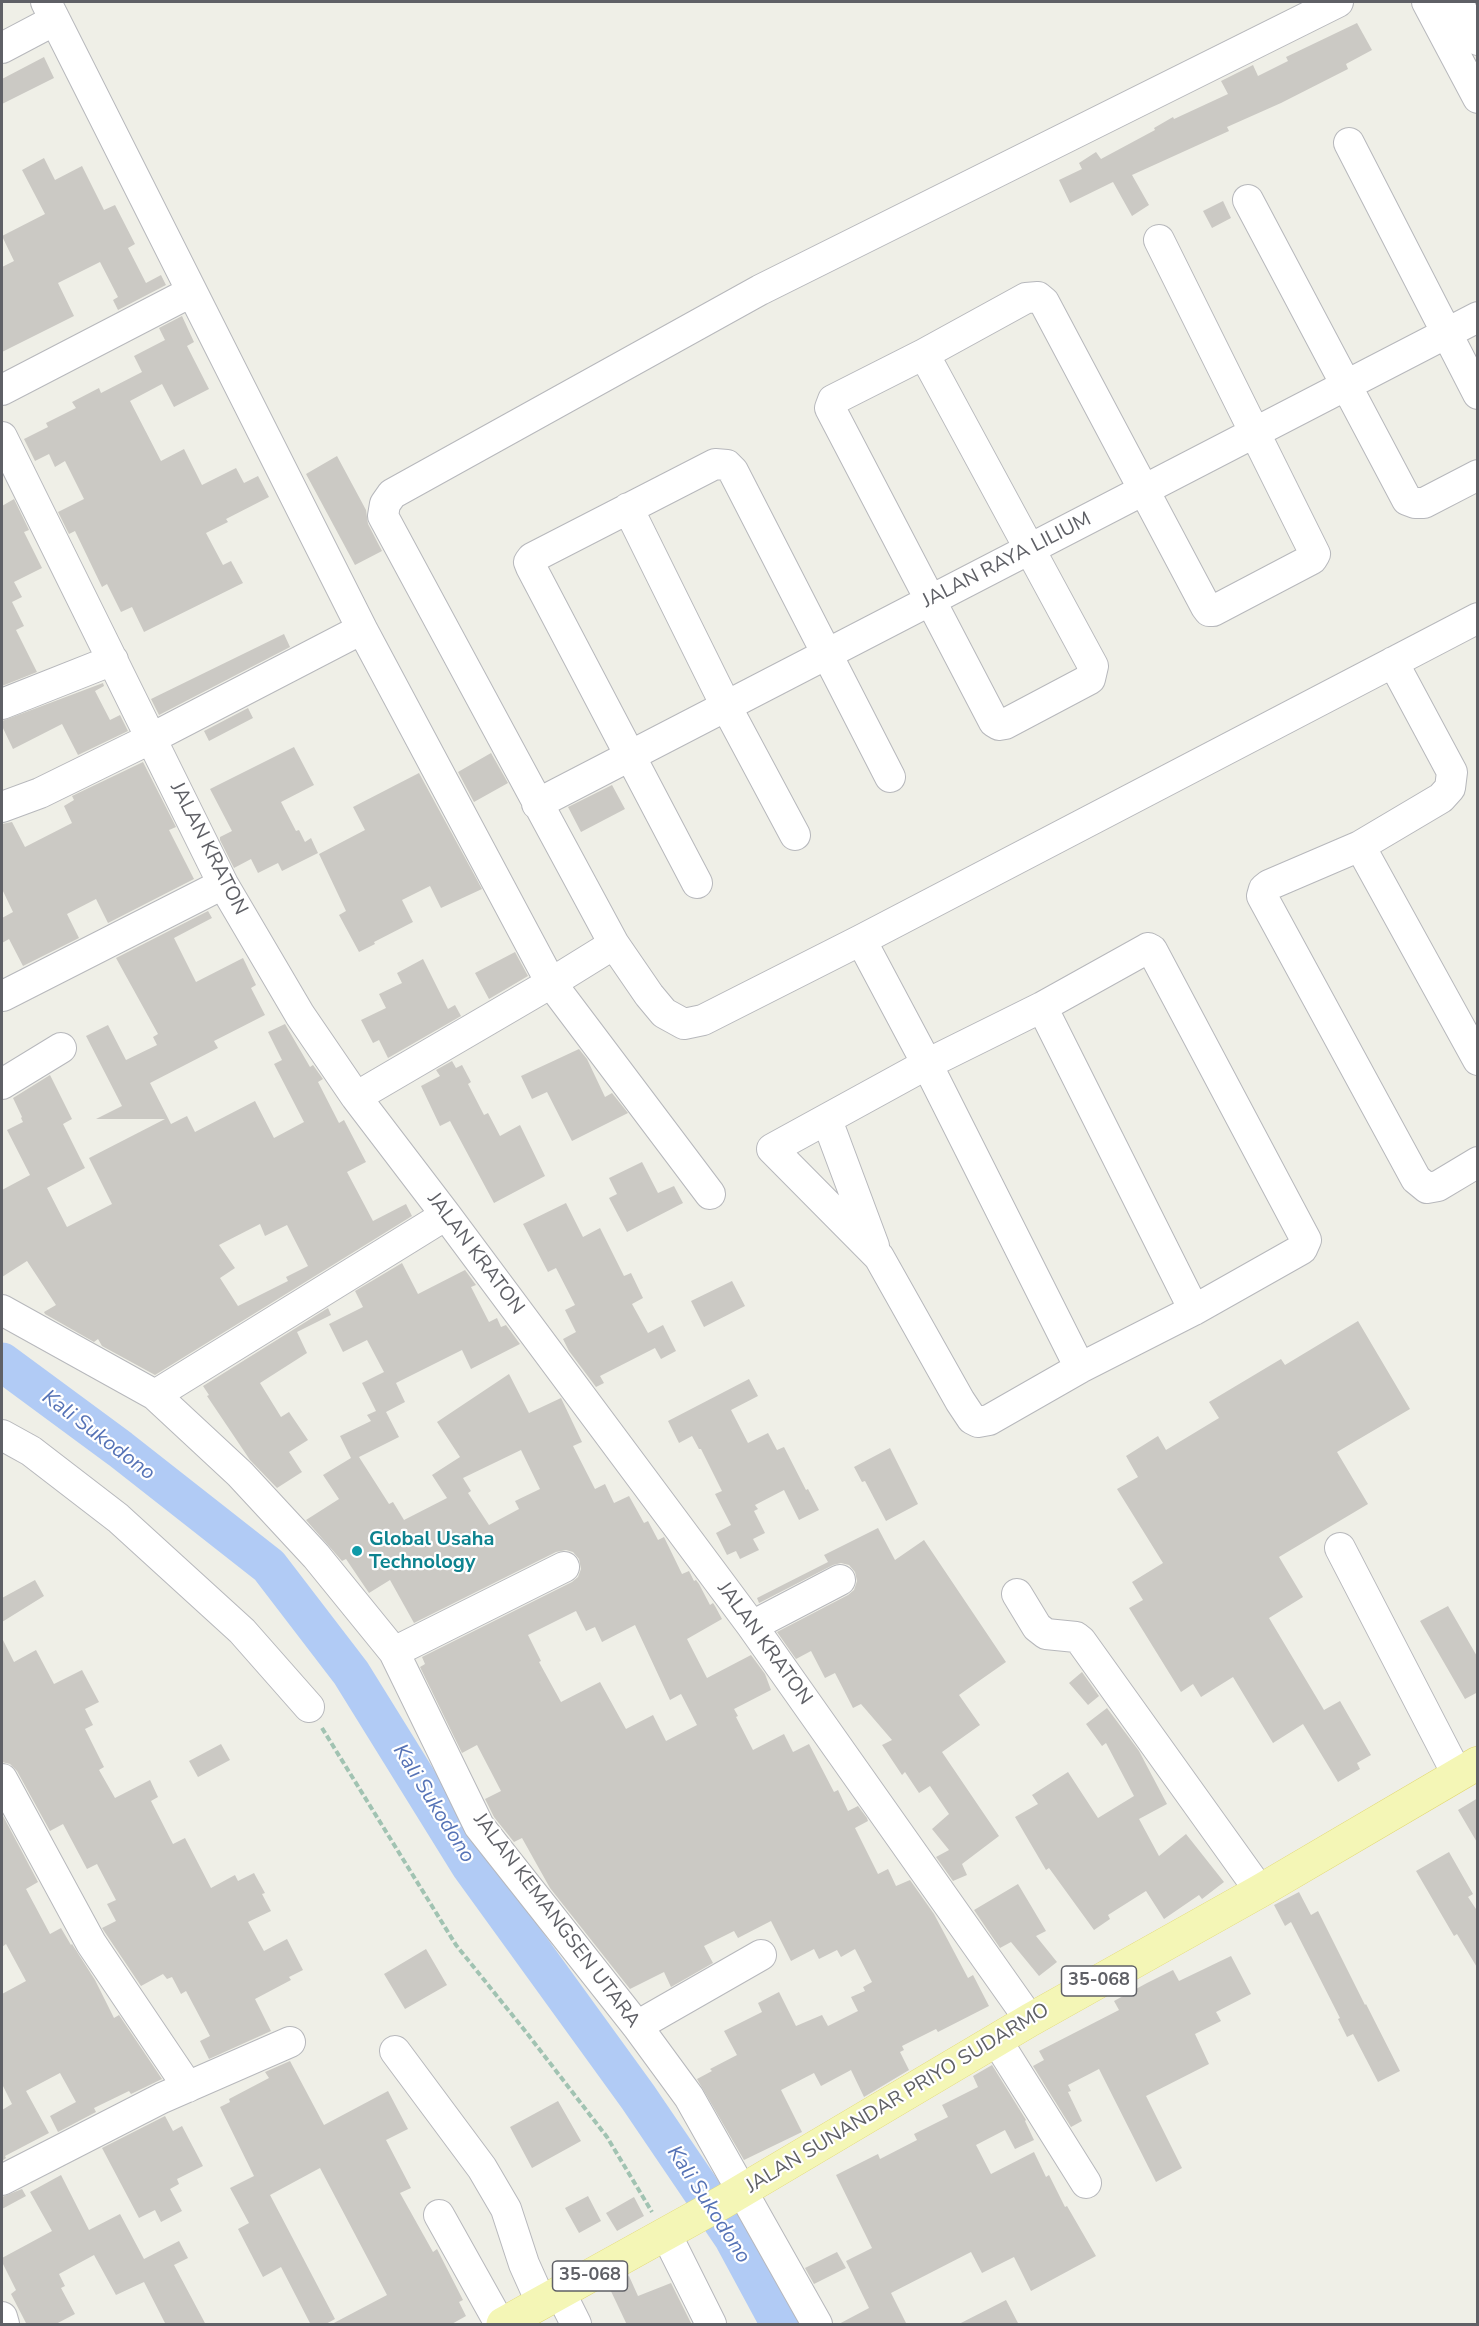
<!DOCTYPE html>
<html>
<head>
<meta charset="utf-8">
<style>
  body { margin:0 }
  #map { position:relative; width:1479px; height:2326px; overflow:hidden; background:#efefe7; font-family:"Nunito Sans",sans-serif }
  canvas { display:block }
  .frame { position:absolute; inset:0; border:3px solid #5f6066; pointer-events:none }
</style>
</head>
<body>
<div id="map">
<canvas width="1479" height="2326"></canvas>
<div class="frame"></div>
</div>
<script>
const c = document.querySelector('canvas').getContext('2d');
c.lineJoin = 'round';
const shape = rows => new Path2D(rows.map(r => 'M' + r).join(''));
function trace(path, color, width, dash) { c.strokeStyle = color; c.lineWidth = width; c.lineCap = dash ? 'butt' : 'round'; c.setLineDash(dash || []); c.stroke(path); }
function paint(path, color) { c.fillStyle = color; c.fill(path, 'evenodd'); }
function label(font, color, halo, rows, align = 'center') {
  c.font = font + ' "Nunito Sans",sans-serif'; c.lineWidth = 4.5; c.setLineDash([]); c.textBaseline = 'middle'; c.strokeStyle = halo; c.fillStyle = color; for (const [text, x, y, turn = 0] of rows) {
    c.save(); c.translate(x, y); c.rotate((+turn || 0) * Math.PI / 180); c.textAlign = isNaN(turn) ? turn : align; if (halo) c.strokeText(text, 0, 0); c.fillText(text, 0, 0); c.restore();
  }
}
trace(shape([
  [2,1362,120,1449,269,1566,351,1673,470,1865,638,2097,733,2237,780,2324]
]), '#b1cbf5', 39);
paint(shape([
  [1357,23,1372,50,1346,64,1348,69,1281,103,1227,127,1229,131,1132,175,1149,205,1132,216,1113,182,1070,203,1059,180,1082,169,1079,163,1096,152,1101,159,1155,130,1154,128,1173,117,1174,119,1228,94,1221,81,1253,65,1258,76,1288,61,1286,57],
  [44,57,54,78,2,104,2,79],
  [44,158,55,180,82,166,104,210,115,205,135,244,128,248,146,283,161,275,166,285,118,310,113,300,118,297,100,262,58,283,74,316,2,352,2,267,14,261,2,236,45,214,22,170],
  [1223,201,1231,218,1212,228,1203,211],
  [182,316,194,342,187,346,209,389,174,407,162,384,130,401,161,461,184,449,202,485,236,468,244,483,258,476,269,497,226,519,228,522,206,533,223,565,231,561,243,583,144,632,132,607,121,612,107,584,102,587,75,531,69,534,58,512,84,499,65,461,55,467,49,454,35,461,24,439,48,427,46,423,76,408,72,402,99,388,101,393,142,372,134,356,165,340,159,328],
  [337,456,366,510,368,524,382,551,355,565,306,474],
  [14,499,29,530,24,532,42,568,14,582,22,597,12,602,24,626,16,630,37,672,2,686,2,506],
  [284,634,290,647,159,715,151,699],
  [103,683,104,686,95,691,110,720,120,715,128,731,78,755,62,724,13,749,2,726,2,721],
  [248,708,253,718,209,741,204,731],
  [294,747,314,785,281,802,296,831,299,830,305,842,311,838,318,853,282,871,278,863,258,873,251,859,234,868,220,840,220,837,232,831,210,789],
  [491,753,508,783,474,802,458,772],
  [143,762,176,827,169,830,194,879,108,923,96,899,67,914,79,938,23,966,9,939,2,943,2,918,13,912,2,889,2,824,12,822,25,847,72,823,64,806,74,800,72,796],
  [419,773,482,889,441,908,430,886,402,900,413,922,374,942,375,944,359,952,339,915,346,911,319,854,365,830,353,807],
  [612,785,625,809,581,832,568,807],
  [208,911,212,918,174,938,196,982,243,958,256,985,251,988,265,1015,214,1041,218,1048,150,1083,171,1124,187,1116,195,1132,255,1101,274,1138,304,1122,274,1064,282,1060,268,1032,285,1024,310,1067,313,1065,323,1079,318,1082,339,1123,344,1120,366,1162,347,1172,373,1221,406,1204,412,1216,155,1375,102,1346,98,1339,94,1342,45,1314,44,1312,56,1305,27,1261,2,1277,2,1190,30,1175,7,1130,23,1122,21,1118,22,1117,13,1098,50,1075,72,1119,63,1124,85,1168,47,1188,67,1227,112,1204,89,1158,165,1119,96,1119,122,1106,86,1036,108,1025,126,1060,157,1045,153,1037,158,1034,116,958],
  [260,1224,265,1236,287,1225,308,1266,286,1277,288,1281,238,1306,220,1278,235,1268,219,1245],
  [515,952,528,976,489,999,475,973],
  [423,959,448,1009,455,1005,461,1016,388,1058,379,1040,373,1043,361,1020,386,1008,379,994,402,983,397,973],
  [579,1049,587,1059,605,1097,612,1093,628,1113,572,1141,547,1092,532,1099,521,1076],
  [452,1061,456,1068,462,1065,471,1082,468,1084,484,1115,488,1113,500,1136,520,1125,545,1176,494,1203,450,1121,440,1126,421,1086,440,1076,436,1070],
  [642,1162,658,1193,674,1186,683,1203,627,1232,609,1198,617,1194,609,1178],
  [566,1203,583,1237,600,1228,624,1276,631,1273,643,1298,632,1304,648,1333,663,1325,676,1351,661,1359,655,1348,600,1376,604,1383,596,1387,569,1351,563,1339,576,1332,565,1310,575,1305,556,1268,548,1272,523,1224],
  [402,1263,418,1294,465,1270,476,1285,471,1287,489,1322,497,1318,501,1327,506,1325,520,1344,471,1369,462,1350,396,1383,405,1402,386,1412,399,1437,359,1457,389,1504,393,1502,404,1520,447,1498,432,1475,460,1457,437,1422,509,1374,529,1413,561,1398,582,1442,573,1446,595,1489,605,1484,614,1503,629,1496,644,1523,648,1521,658,1540,664,1537,682,1574,689,1571,694,1581,696,1580,699,1584,710,1605,713,1603,715,1606,722,1619,687,1639,707,1678,751,1655,765,1674,771,1690,734,1709,738,1716,736,1717,753,1750,784,1734,793,1752,809,1744,834,1792,838,1790,848,1811,858,1806,867,1818,868,1821,855,1828,878,1874,888,1869,896,1886,910,1880,934,1914,968,1978,973,1975,989,2006,938,2032,936,2029,902,2046,904,2050,900,2052,909,2070,864,2097,851,2070,821,2086,814,2073,781,2090,802,2132,744,2160,697,2079,712,2071,710,2069,737,2055,724,2031,762,2012,758,2003,779,1992,796,2026,822,2015,828,2026,858,2011,851,1997,865,1991,863,1987,872,1982,855,1949,841,1957,837,1950,819,1959,814,1949,791,1961,771,1921,738,1938,734,1931,704,1946,713,1963,671,1987,664,1972,630,1989,550,1888,522,1838,514,1842,494,1817,485,1799,501,1791,477,1745,462,1753,420,1667,425,1664,422,1657,572,1582,578,1577,581,1569,579,1559,573,1552,566,1550,556,1552,414,1623,390,1580,369,1593,346,1559,342,1561,306,1520,339,1499,323,1475,351,1458,340,1436,371,1421,367,1415,376,1411,362,1383,384,1372,367,1340,343,1352,329,1324,363,1307,355,1291],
  [521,1450,540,1489,515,1501,519,1509,489,1525,468,1493,471,1491,463,1478],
  [576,1611,586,1631,595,1627,602,1642,635,1625,670,1700,681,1694,697,1725,666,1741,653,1715,626,1729,600,1682,561,1702,539,1662,541,1661,528,1635],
  [732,1281,745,1306,704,1327,691,1301],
  [328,1308,331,1315,297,1332,307,1353,260,1383,281,1417,289,1412,308,1440,289,1452,302,1472,277,1488,250,1460,207,1396,209,1395,203,1386],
  [1358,1321,1410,1409,1337,1452,1368,1504,1279,1557,1303,1597,1269,1618,1324,1710,1340,1701,1371,1755,1357,1763,1360,1769,1338,1782,1303,1724,1273,1743,1233,1677,1201,1697,1193,1684,1181,1692,1129,1608,1143,1600,1132,1582,1163,1563,1117,1489,1138,1477,1126,1456,1158,1436,1166,1450,1219,1418,1209,1402,1281,1359,1285,1365],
  [749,1379,758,1396,731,1410,748,1443,768,1433,777,1450,784,1447,806,1490,808,1489,819,1510,799,1520,784,1490,755,1505,758,1509,754,1511,765,1533,753,1539,759,1550,740,1559,736,1551,727,1555,716,1533,731,1525,715,1494,722,1491,701,1449,699,1449,692,1436,679,1443,668,1421],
  [890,1448,918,1504,886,1521,865,1481,862,1482,854,1467],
  [878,1528,895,1560,924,1540,1006,1662,959,1695,980,1725,942,1752,999,1836,962,1864,967,1875,953,1881,936,1857,949,1850,932,1829,949,1814,930,1786,919,1793,905,1772,902,1775,882,1745,892,1740,861,1704,853,1708,835,1673,825,1678,811,1651,796,1659,777,1632,848,1595,854,1590,857,1581,855,1572,849,1565,841,1563,833,1565,759,1603,757,1598,828,1562,824,1555],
  [35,1580,44,1596,2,1622,2,1598],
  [1448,1606,1478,1658,1478,1692,1465,1699,1420,1621],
  [2,1638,14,1662,36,1650,54,1684,82,1670,99,1702,85,1709,93,1725,85,1729,104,1767,99,1770,115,1798,150,1780,158,1797,151,1801,173,1844,185,1838,211,1888,235,1875,238,1881,254,1873,265,1893,262,1894,271,1911,248,1922,264,1951,287,1939,303,1970,289,1977,291,1980,255,1999,271,2031,209,2059,200,2041,210,2036,186,1991,181,1994,172,1977,167,1979,163,1974,141,1986,102,1928,116,1921,107,1904,116,1900,97,1864,87,1869,63,1824,50,1831,17,1771,10,1764,2,1762],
  [1082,1672,1099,1696,1088,1705,1069,1683],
  [1107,1708,1139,1751,1167,1804,1139,1819,1159,1856,1186,1834,1224,1882,1202,1899,1199,1895,1164,1919,1146,1891,1108,1915,1110,1919,1094,1930,1049,1868,1046,1870,1015,1817,1038,1804,1032,1795,1068,1772,1098,1818,1134,1796,1106,1743,1102,1746,1086,1724],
  [221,1744,230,1760,198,1777,189,1761],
  [1478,1798,1478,1844,1458,1810],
  [2,1814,38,1882,26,1889,50,1934,61,1928,71,1945,72,1944,95,1980,114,2018,119,2015,162,2079,131,2094,129,2091,94,2108,96,2112,58,2132,50,2116,76,2102,60,2073,26,2091,49,2133,5,2156,6,2158,2,2161,2,2110,12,2104,2,2084,2,1994,26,1981,6,1944,2,1947],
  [1449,1852,1473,1894,1468,1897,1478,1912,1478,1969,1457,1934,1454,1936,1416,1871],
  [1018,1884,1046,1931,1036,1936,1057,1962,1039,1976,1011,1942,1000,1948,974,1910],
  [1299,1892,1311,1915,1318,1911,1365,2005,1366,2004,1400,2071,1378,2082,1353,2034,1347,2037,1338,2019,1340,2018,1291,1922,1285,1926,1274,1905],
  [426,1949,447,1985,405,2009,384,1974],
  [1231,1956,1251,1994,1216,2012,1221,2021,1195,2034,1209,2064,1146,2096,1182,2168,1156,2182,1099,2069,1068,2085,1071,2091,1068,2092,1082,2121,1071,2127,1033,2066,1044,2060,1039,2051,1119,2010,1114,2001,1147,1983,1173,1970,1179,1981],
  [290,2061,324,2125,388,2091,408,2129,386,2140,411,2188,400,2193,433,2252,437,2249,463,2300,459,2302,466,2316,450,2325,330,2325,387,2295,320,2168,270,2195,335,2319,324,2325,311,2325,281,2267,263,2277,238,2229,249,2223,230,2188,254,2176,220,2107,230,2102,229,2099,269,2078,265,2072],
  [992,2065,1026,2120,1025,2121,1034,2140,1015,2149,1005,2130,976,2145,991,2174,1034,2152,1046,2177,1049,2175,1065,2207,1067,2206,1096,2256,1031,2291,1014,2257,982,2273,971,2252,891,2293,907,2325,837,2325,869,2308,846,2261,872,2248,836,2175,878,2154,880,2159,917,2140,914,2134,948,2117,942,2105,978,2087,973,2076],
  [558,2101,581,2141,532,2168,510,2127],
  [165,2116,173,2131,182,2126,203,2166,177,2179,179,2184,170,2189,182,2211,161,2222,155,2210,139,2218,102,2148],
  [61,2175,89,2230,120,2214,144,2259,179,2241,188,2258,174,2265,206,2325,166,2325,144,2282,116,2295,94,2255,59,2274,65,2286,61,2288,75,2314,54,2325,27,2325,11,2294,16,2290,2,2262,2,2258,52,2231,30,2192],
  [22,2189,26,2196,2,2209,2,2197],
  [588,2196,601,2221,579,2233,565,2208],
  [634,2197,644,2216,617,2231,606,2213],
  [837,2252,846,2268,814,2284,805,2268],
  [629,2276,638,2296,671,2283,692,2325,627,2325,609,2287],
  [1006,2300,1019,2325,957,2325]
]), '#cbc9c4');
const minor = shape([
  [46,2,362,629,551,983,710,1194],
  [1338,2,760,290,392,494,385,504,383,516,614,944,649,995,664,1013,684,1024,703,1020,861,940,1478,618],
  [1427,2,1478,98],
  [1457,2,1478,40],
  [2,48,55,20],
  [1349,143,1478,394],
  [1248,200,1407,500,1415,503,1424,503,1478,475],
  [924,354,1026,298,1038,297,1044,302,1206,607,1209,611,1213,611,1312,559,1315,554,1159,240],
  [924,354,1093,666,1090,679,1005,724,999,725,994,722,830,408,833,400,924,354],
  [2,390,191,292],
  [2,437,223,884,300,1015,356,1097,446,1215,752,1626,1030,2020],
  [628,508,726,706,795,835],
  [1393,662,1452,772,1450,788,1441,798,1360,846,1269,885,1264,889,1262,896,1416,1179,1427,1188,1438,1186,1478,1162],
  [2,704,113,660],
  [537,804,1478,317],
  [2,807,40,793,152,738,362,629],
  [1360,846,1478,1060],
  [697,883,531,567,529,562,532,558,715,464,727,465,733,471,890,777],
  [861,940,927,1064,1080,1368],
  [1148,948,1152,950,1306,1240,1302,1249,1194,1310,1080,1368,989,1420,978,1422,972,1419,960,1401,879,1257,772,1149,927,1064,1042,1007,1148,948],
  [3,996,223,884],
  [1042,1007,1194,1310],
  [2,1084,61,1048],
  [356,1097,551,983,614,944],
  [827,1120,874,1246],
  [2,1310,155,1395,240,1474,316,1556,394,1652,479,1826,637,2026,689,2097,817,2324],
  [155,1395,446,1215],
  [2,1435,31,1451,118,1518,242,1631,309,1707],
  [1340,1548,1457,1774],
  [1017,1594,1037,1627,1046,1634,1076,1637,1081,1641,1260,1891],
  [752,1626,840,1580],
  [394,1652,564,1567],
  [2,1779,91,1943,188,2087],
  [637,2026,761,1955],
  [997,2041,1086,2183],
  [395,2051,482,2168,506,2209,524,2264,541,2302],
  [2,2180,162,2098,290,2042],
  [439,2215,500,2324],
  [666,2234,711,2324],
  [560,2292,576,2324],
  [2,2317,4,2324]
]);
const major = shape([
  [503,2324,723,2202,1030,2020,1260,1891,1478,1763]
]);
trace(minor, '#b7b8bc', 32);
trace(major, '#e1d76e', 34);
trace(shape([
  [322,1728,456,1945,526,2032,607,2137,652,2212]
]), '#a1c3b2', 4, [6, 3]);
trace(minor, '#fff', 30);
trace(major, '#f4f6b6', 33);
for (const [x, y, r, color] of [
  [357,1551,6,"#0f9aa8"]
]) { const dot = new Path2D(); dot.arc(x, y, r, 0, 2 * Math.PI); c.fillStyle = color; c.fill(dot); trace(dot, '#fff', 2); }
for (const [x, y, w] of [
  [1099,1981,75],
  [590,2276,75]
]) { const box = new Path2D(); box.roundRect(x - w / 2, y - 15, w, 30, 4.5); c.fillStyle = '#fff'; c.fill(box); trace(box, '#5f6066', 1.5); }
label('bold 18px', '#5f6066', null, [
  ["35-068",1099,1981],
  ["35-068",590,2276]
]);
label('20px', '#5f6066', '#fff', [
  ["JALAN RAYA LILIUM",1007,561,-27],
  ["JALAN KRATON",208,849,63],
  ["JALAN KRATON",475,1254,53],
  ["JALAN KRATON",764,1644,54],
  ["JALAN KEMANGSEN UTARA",556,1921,53],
  ["JALAN SUNANDAR PRIYO SUDARMO",898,2099,-31]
]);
label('bold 20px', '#0d838f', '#fff', [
  ["Global Usaha",369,1540],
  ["Technology",369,1563]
], 'left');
label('italic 21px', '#5673b6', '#fff', [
  ["Kali Sukodono",98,1436,37],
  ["Kali Sukodono",433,1804,58],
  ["Kali Sukodono",708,2205,57]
]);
</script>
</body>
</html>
